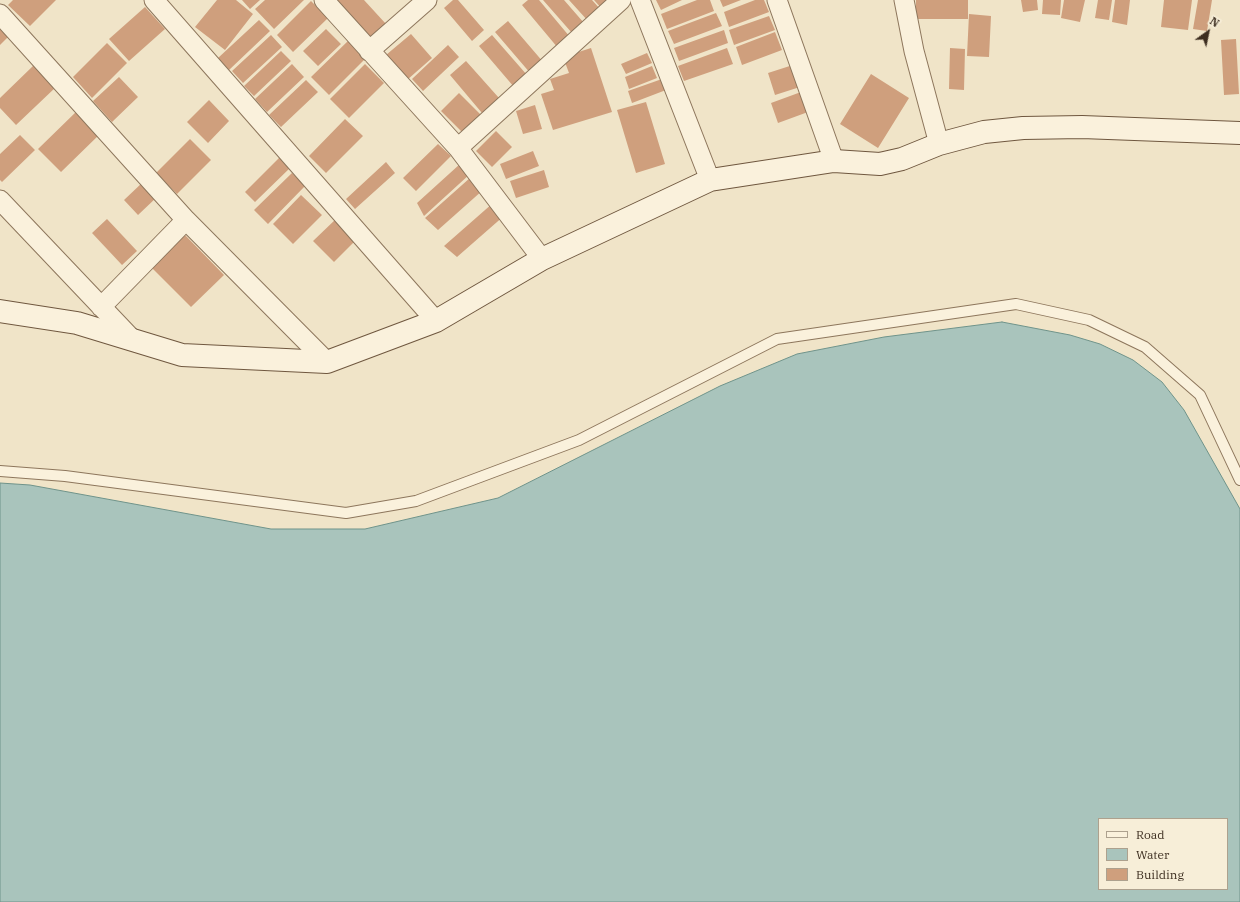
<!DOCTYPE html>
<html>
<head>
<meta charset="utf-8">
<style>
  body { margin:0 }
  #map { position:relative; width:1240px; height:902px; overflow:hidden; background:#f0e4c8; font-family:"IBM Plex Serif",serif }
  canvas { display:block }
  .legend { position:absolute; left:1098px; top:818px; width:130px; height:72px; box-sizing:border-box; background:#f7eed8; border:1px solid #ada18e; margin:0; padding:5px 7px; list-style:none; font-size:12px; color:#3d2e20 }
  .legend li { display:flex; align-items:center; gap:8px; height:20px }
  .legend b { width:20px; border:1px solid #ada18e }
  .north { position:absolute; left:1188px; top:12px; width:40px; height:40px; -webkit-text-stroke:3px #f7eed8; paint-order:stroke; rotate:33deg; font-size:11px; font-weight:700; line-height:16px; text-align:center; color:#3d2e20 }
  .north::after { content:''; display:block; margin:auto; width:14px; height:18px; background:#3d2e20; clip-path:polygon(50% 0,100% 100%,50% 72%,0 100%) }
</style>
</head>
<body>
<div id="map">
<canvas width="1240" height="902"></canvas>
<ul class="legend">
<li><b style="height:5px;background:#faf1dc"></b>Road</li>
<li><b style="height:11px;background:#a9c4bc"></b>Water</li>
<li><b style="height:11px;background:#cf9f7d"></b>Building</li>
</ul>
<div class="north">N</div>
</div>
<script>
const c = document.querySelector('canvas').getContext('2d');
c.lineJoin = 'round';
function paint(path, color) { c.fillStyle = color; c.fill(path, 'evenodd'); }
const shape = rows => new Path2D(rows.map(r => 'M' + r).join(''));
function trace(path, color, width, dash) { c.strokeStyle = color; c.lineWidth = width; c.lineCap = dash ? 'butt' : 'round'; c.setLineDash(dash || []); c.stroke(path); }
const water = shape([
  [1002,322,1070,335,1100,344,1133,360,1162,382,1184,410,1240,509,1240,902,0,902,0,483,30,485,271,529,365,529,498,498,720,386,797,354,884,337,1002,322],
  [1099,819,1227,819,1227,889,1099,889,1099,819]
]);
paint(water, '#a9c4bc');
trace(water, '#6f938a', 1);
paint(shape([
  [13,0,56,0,30,26,8,5],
  [217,0,236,0,253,14,225,50,195,27],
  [242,0,260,0,250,9],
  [265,0,304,0,274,29,255,9],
  [336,0,364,0,386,24,371,38],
  [453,0,458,0,484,30,472,41,444,8],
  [528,0,539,0,570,37,558,48,522,5],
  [543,0,564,0,584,23,572,33],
  [569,0,592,0,601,10,588,21],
  [594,0,612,0,602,9],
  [656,0,682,0,661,10],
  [697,0,710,0,714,11,667,29,661,14],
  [720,0,741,0,723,7],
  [755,0,764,0,769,12,729,27,724,12],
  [916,0,968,0,968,19,916,19],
  [1021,0,1037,0,1038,10,1023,12],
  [1043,0,1061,0,1060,15,1042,14],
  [1064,0,1085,0,1080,22,1061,18],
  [1098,0,1112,0,1109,20,1095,18],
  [1115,0,1130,0,1127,25,1112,22],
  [1164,0,1192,0,1188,30,1161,27],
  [1198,0,1212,0,1207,31,1193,29],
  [311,1,328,18,293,52,277,35],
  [145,7,165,29,129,61,109,39],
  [716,13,722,26,674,44,668,31],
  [969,14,991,16,989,57,967,56],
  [769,16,775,30,734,45,729,30],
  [259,20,270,31,229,70,218,58],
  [508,21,544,63,531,74,495,32],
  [0,29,8,37,0,45],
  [326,29,341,44,318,66,303,51],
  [724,30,728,43,679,61,674,48],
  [775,32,782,50,742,65,736,47],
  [411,34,432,58,407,80,386,55],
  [271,35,282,47,243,83,232,71],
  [492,35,527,75,514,87,479,46],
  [1236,39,1239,94,1224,95,1221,40],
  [349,40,366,58,329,95,311,77],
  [107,43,127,63,92,98,73,77],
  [448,45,459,57,423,91,412,79],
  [591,48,612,112,553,130,541,94,554,90,550,79,569,73,563,57],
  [727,48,733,64,684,81,678,66],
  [950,48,965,49,964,90,949,89],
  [281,51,291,61,254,96,244,86],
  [647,53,652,63,626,74,621,64],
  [466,61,499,98,482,113,450,75],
  [292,64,304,77,267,112,255,99],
  [365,64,384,83,349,118,330,99],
  [796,64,803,86,775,95,768,73],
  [34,65,56,87,16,125,0,108,0,98],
  [652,66,657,78,629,89,625,77],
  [871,74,909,98,878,148,840,124],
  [119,77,138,97,112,122,93,101],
  [662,79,666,90,632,103,628,91],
  [306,80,318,92,281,127,269,115],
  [801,92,808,112,778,123,771,103],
  [459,93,481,115,463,133,441,111],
  [209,100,229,121,208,143,187,122],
  [646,102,665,164,636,173,617,110],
  [535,105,542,129,523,134,516,111],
  [78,110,101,133,61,172,38,149],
  [345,119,363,136,326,173,309,156],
  [496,131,512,147,492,167,476,151],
  [20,135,35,150,2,182,0,180,0,154],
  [190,139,211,160,177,194,156,173],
  [438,144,451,156,416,191,403,178],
  [533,151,539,166,506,179,500,164],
  [281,156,292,166,255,202,245,192],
  [386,162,395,173,355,209,346,199],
  [460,164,470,174,424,216,417,203],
  [544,170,549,187,516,198,510,181],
  [292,173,305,186,268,224,254,210],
  [471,177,483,190,438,230,425,218],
  [143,182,157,197,138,215,124,200],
  [301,195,322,215,293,244,273,224],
  [493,203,505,215,457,257,444,246],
  [337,218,358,238,334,262,313,241],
  [107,219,137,251,122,265,92,233],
  [183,233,224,275,191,307,150,266]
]), '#cf9f7d');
const lane = shape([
  [0,471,65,476,346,513,416,501,579,440,777,339,1016,304,1089,320,1145,347,1200,395,1240,480]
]);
const street = shape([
  [154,0,436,321],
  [324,0,458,148,621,0],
  [640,0,710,180],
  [777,0,834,161],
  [904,0,914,51,939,144],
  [0,14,186,220,327,362],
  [369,51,427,0],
  [458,148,542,259],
  [0,200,132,339],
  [101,307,186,220]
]);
const secondary = shape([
  [0,311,77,323,182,355,327,362,436,321,542,259,710,180,834,161,880,164,902,159,939,144,984,132,1023,128,1082,127,1240,133]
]);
trace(lane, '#8d765c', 12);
trace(street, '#8d765c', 21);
trace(secondary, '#6f573f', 24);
trace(lane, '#faf1dc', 10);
trace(street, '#faf1dc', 19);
trace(secondary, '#faf1dc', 22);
</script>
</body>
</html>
